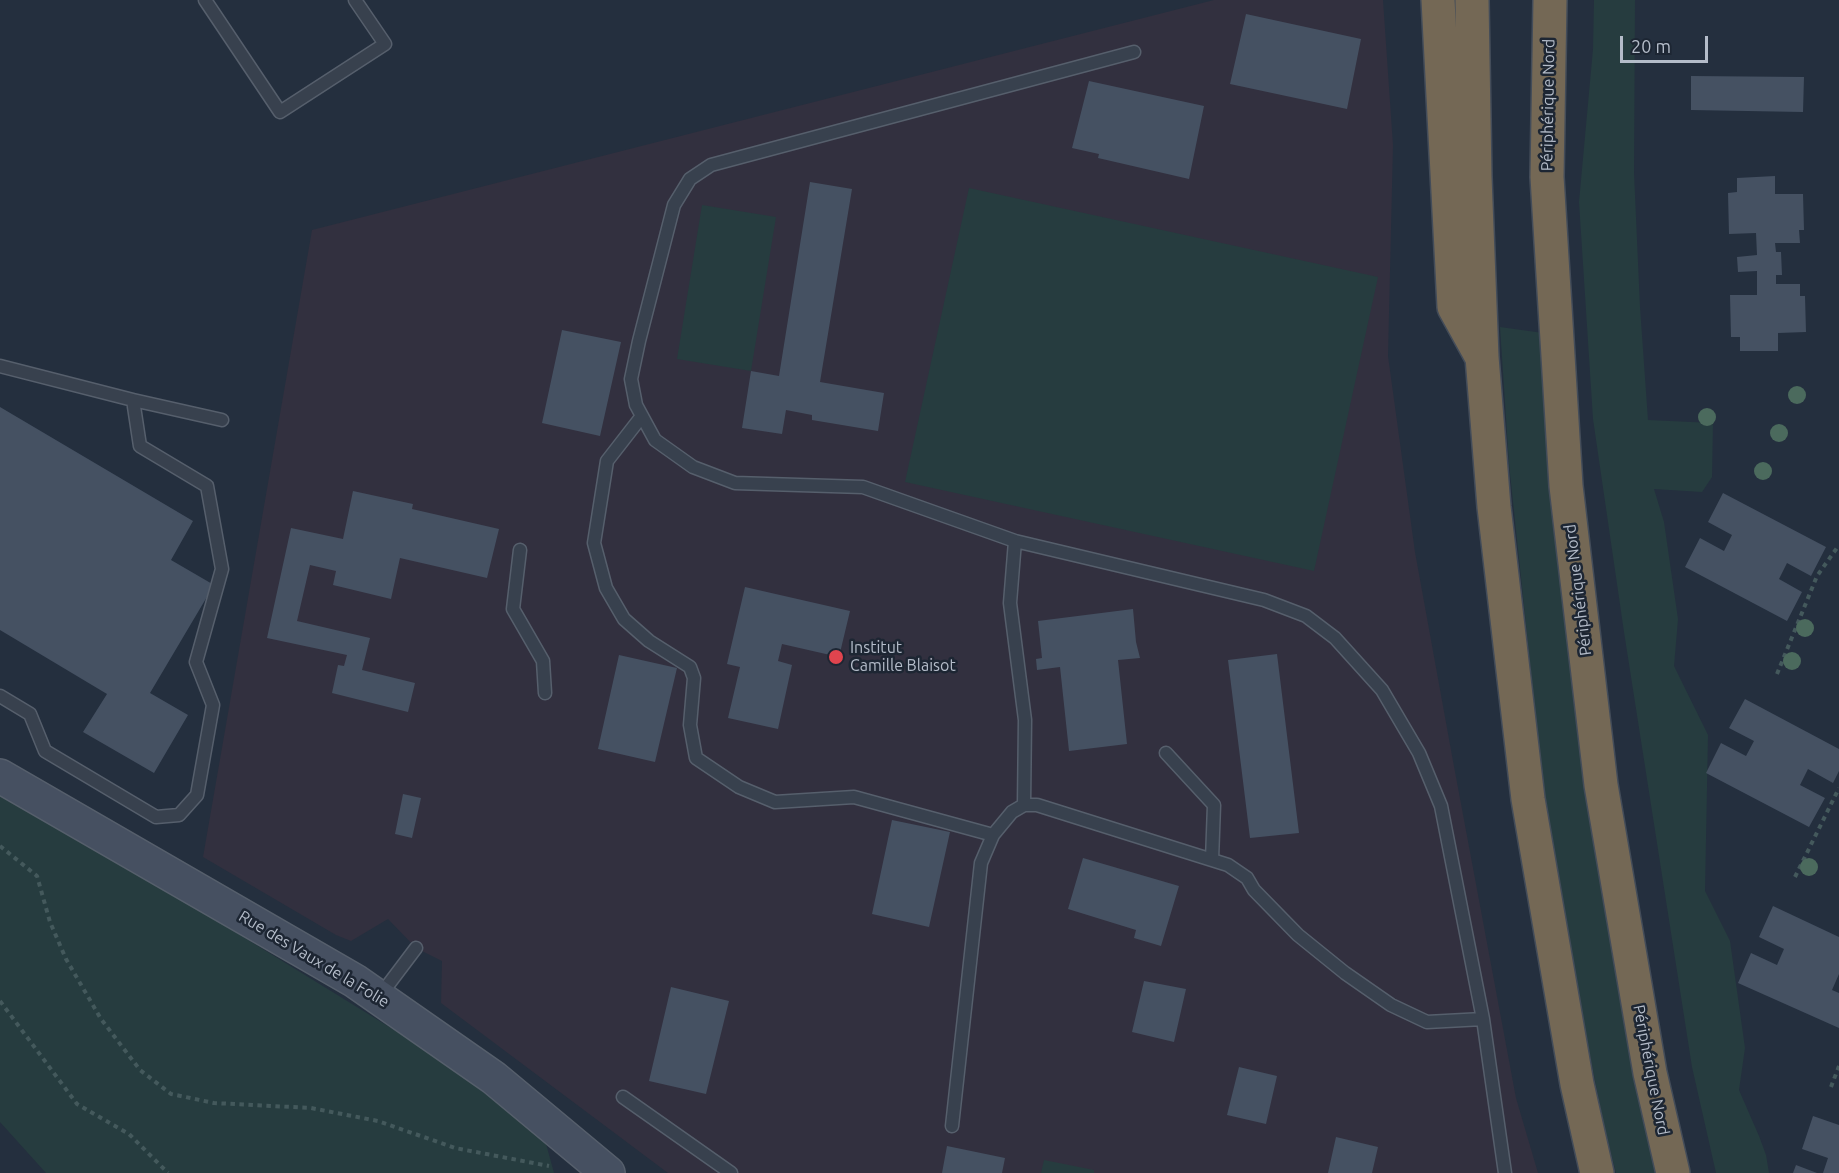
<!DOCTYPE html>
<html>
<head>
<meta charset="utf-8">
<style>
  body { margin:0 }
  #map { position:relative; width:1839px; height:1173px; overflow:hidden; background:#242f3e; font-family:Ubuntu,sans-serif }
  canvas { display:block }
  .scale { position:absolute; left:1620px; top:36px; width:88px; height:27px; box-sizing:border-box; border:3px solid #b4bcc9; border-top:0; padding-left:8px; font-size:18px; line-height:21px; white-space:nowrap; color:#b4bcc9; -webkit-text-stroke:4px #1d2633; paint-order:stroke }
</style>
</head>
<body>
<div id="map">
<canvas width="1839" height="1173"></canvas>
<div class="scale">20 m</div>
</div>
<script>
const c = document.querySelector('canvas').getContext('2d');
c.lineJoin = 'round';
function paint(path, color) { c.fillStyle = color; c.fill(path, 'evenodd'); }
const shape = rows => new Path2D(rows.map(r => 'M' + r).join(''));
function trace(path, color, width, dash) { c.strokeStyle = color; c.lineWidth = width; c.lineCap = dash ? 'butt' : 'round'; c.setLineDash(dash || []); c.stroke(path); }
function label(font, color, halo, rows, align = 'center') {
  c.font = font + ' Ubuntu,sans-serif'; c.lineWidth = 5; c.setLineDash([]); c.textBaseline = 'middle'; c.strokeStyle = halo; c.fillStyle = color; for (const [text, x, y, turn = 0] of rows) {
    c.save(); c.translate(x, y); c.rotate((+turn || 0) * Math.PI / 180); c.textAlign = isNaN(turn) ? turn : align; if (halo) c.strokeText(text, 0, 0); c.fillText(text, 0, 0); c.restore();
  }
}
paint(shape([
  [1214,0,1383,0,1393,145,1388,356,1415,552,1453,761,1516,1098,1538,1173,668,1173,441,1003,442,961,416,948,388,919,351,941,336,935,203,857,312,230]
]), '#32303f');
paint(shape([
  [1594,0,1635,0,1634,173,1640,307,1648,420,1713,423,1712,477,1702,492,1654,489,1664,522,1678,619,1674,666,1708,735,1705,891,1730,941,1745,1048,1739,1090,1759,1136,1766,1155,1769,1173,1716,1173,1692,1067,1624,632,1593,419,1579,202,1593,49],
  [969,188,1378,277,1314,571,905,482],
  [702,205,776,217,751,371,677,359],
  [1500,327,1543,333,1643,1108,1656,1173,1616,1173,1604,1126,1575,980,1543,786,1509,464],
  [0,793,180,898,438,1057,545,1140,554,1173,46,1173,0,1122],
  [1044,1160,1094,1170,1094,1173,1041,1173]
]), '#263c3f');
paint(shape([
  [1246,14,1361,39,1347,109,1230,84],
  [1691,76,1804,77,1803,112,1691,110],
  [1089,81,1204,106,1189,179,1098,158,1099,154,1072,148],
  [1775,176,1775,194,1803,194,1804,230,1799,230,1800,243,1775,243,1776,252,1781,252,1782,275,1776,275,1776,284,1800,284,1800,296,1805,296,1806,332,1778,333,1778,351,1740,351,1740,337,1731,337,1730,295,1757,295,1757,271,1738,272,1737,257,1757,255,1756,233,1729,234,1728,193,1737,192,1737,178],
  [810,182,852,189,820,382,884,393,878,431,812,420,812,415,786,410,782,434,742,428,751,371,779,376],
  [562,330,621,342,600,436,542,423],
  [0,407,193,521,171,560,214,585,150,693,188,715,154,773,83,732,107,694,0,630],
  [353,491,413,504,412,509,499,529,487,578,400,558,391,599,333,585,336,571,310,565,297,621,370,638,362,670,415,683,408,712,332,693,338,665,344,666,347,655,267,638,291,528,343,539],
  [1723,493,1826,547,1811,576,1787,563,1779,579,1802,592,1787,621,1685,567,1700,538,1724,551,1732,535,1708,522],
  [745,587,850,611,839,657,782,644,778,661,792,665,778,729,728,718,740,667,727,664],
  [1133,609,1136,642,1140,658,1118,660,1127,744,1069,751,1060,667,1037,670,1036,659,1042,658,1038,621],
  [1277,654,1299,833,1250,838,1228,660],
  [619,655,677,668,655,762,598,749],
  [1745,699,1839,749,1839,771,1833,783,1808,769,1800,785,1825,798,1809,827,1706,773,1721,743,1746,756,1754,741,1729,728],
  [403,794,421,798,412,838,395,834],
  [892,820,950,832,929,927,872,914],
  [1083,858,1179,886,1161,946,1134,938,1136,930,1068,909],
  [1773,906,1839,937,1839,974,1832,990,1839,993,1839,1028,1738,983,1751,953,1777,965,1784,949,1759,937],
  [1144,981,1186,989,1174,1042,1132,1032],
  [671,987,729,1001,706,1094,649,1081],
  [1239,1067,1277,1076,1266,1124,1227,1115],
  [1813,1116,1839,1125,1839,1173,1823,1173,1828,1158,1802,1149],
  [1336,1137,1378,1147,1372,1173,1328,1173],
  [947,1146,1005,1158,1002,1173,942,1173],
  [1796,1165,1817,1173,1793,1173]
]), '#455162');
const lane = shape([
  [205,0,280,112,385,44,355,0],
  [0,366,133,400],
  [642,416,607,461,594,543,606,588,624,619,649,641,690,667,694,678,690,725,696,758,739,787,775,802,854,797,993,835],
  [1015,541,863,487,735,483,693,467,655,440,636,405,631,379,639,341,674,205,690,179,711,165,1134,52],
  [520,550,513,609,543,661,545,693],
  [0,696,30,714,45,751,156,817,179,815,197,795,213,705,196,662,222,569,207,486,140,446,133,400,222,420],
  [1166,753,1214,805,1212,860],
  [1024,805,1025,720,1010,603,1015,541,1264,600,1306,616,1335,638,1382,690,1419,753,1441,806,1483,1019],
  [379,997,416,948],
  [623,1097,731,1173],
  [952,1126,981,863,993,835,1012,812,1024,805,1037,805,1228,865,1247,878,1254,890,1298,935,1345,973,1391,1005,1427,1022,1483,1019,1505,1173]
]);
const secondary = shape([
  [0,776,355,981,494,1078,608,1173]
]);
const highway = shape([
  [1438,0,1454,307,1480,354],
  [1472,0,1475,177,1482,357,1494,507,1528,799,1577,1084,1597,1173],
  [1550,0,1547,177,1566,486,1601,785,1650,1073,1673,1173]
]);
trace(lane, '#565f6c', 15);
trace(secondary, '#565f6c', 36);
trace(highway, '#434c59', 36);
trace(shape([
  [1777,674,1817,576,1839,545],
  [0,846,37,876,50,922,66,959,101,1019,140,1070,171,1094,214,1103,311,1108,378,1121,455,1148,549,1166],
  [1795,877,1839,788],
  [0,1001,77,1104,129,1134,168,1173],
  [1831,1087,1839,1066]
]), '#44595c', 4, [4.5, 4.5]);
trace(lane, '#38414e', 12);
trace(secondary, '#465061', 33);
trace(highway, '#746855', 33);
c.fillStyle = '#4b6a5d';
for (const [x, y] of [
  [1797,395],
  [1707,417],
  [1779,433],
  [1763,471],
  [1805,628],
  [1792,661],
  [1809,867]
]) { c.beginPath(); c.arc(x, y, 9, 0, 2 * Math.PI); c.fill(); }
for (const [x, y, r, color] of [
  [836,657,8,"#e0444e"]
]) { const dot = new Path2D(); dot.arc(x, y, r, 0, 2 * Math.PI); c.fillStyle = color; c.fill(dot); trace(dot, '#1d2633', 2); }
label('16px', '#b4bcc9', '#1d2633', [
  ["Périphérique Nord",1548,105,-89],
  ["Périphérique Nord",1578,590,-97],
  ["Rue des Vaux de la Folie",314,959,31],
  ["Périphérique Nord",1651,1070,79]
]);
label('16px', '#b4bcc9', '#1d2633', [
  ["Institut",850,648],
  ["Camille Blaisot",850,666]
], 'left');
</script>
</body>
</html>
